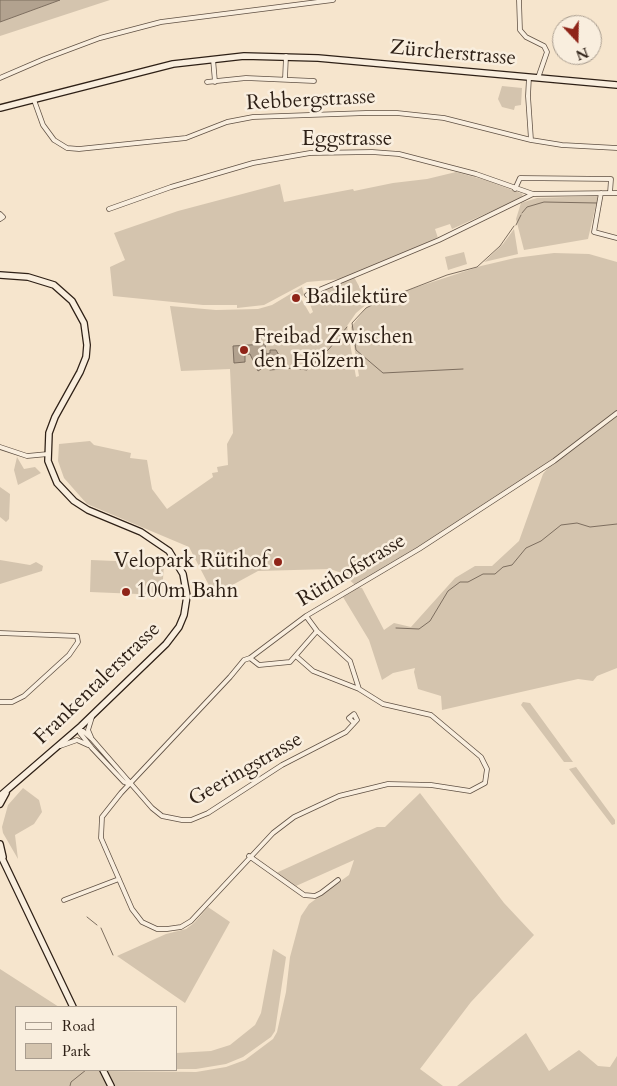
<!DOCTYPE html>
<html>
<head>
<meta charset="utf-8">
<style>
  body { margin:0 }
  #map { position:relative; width:617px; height:1086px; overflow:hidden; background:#f6e5cd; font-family:Cardo,serif }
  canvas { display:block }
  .legend { position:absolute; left:15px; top:1006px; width:162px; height:65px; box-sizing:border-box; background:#f9eede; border:1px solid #a89c8e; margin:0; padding:6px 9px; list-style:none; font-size:15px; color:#2e2016 }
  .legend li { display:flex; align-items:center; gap:10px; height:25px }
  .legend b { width:25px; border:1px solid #a89c8e }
  .north { position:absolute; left:552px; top:15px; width:50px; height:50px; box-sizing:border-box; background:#f9eede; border:1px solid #a89c8e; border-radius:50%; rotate:159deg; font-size:14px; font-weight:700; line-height:20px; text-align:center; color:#2e2016 }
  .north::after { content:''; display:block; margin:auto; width:18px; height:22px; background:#8f2418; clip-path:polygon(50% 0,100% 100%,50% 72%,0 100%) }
</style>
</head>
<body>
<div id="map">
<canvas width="617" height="1086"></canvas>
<ul class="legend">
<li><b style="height:6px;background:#f9eede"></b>Road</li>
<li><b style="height:14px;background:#d4c4ae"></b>Park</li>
</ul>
<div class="north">N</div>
</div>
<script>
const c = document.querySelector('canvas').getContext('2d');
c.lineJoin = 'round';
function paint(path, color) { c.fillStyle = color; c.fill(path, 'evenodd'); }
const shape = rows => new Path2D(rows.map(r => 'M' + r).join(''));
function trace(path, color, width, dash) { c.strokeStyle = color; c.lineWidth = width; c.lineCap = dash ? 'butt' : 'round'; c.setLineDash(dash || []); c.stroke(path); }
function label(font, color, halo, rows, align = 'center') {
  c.font = font + ' Cardo,serif'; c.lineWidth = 5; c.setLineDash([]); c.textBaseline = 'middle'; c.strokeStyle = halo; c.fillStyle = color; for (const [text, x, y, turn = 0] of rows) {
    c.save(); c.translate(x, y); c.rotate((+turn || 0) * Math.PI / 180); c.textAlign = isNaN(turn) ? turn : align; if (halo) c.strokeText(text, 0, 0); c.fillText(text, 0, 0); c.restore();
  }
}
paint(shape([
  [60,0,110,0,0,36,0,22],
  [502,86,522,88,521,105,515,106,514,110,502,107,498,99],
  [456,172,482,179,523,194,521,198,452,229,450,224,435,229,438,238,342,279,307,282,264,305,237,308,237,305,203,305,113,296,110,267,125,260,114,233,178,211,280,184,284,202,353,189,354,191,393,183,427,179],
  [598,196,588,239,524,250,516,219,521,203,537,198],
  [514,229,518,254,484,262,503,244],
  [464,252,467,264,448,270,445,257],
  [554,253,589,254,617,262,617,668,597,676,593,681,578,679,442,710,441,696,418,689,414,672,415,668,393,673,382,680,369,640,343,597,357,587,362,588,384,630,394,623,411,627,455,578,475,566,492,566,519,541,543,474,555,459,418,547,355,585,342,573,330,569,258,571,214,595,189,547,87,504,64,478,58,461,59,444,90,441,94,445,131,453,130,458,147,460,152,489,167,509,213,477,212,473,218,472,217,467,228,465,227,444,233,433,230,369,181,371,170,306,216,310,258,309,272,305,302,287,304,295,300,297,310,314,313,312,308,299,310,295,354,277,368,303,356,313,347,326,356,377,359,376,351,327,366,308,402,292,481,266,515,258],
  [17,457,24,469,35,467,41,473,18,485,14,470],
  [0,487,10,494,9,519,6,522,0,517],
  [0,560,30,565,36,562,43,566,42,571,0,584],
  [91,560,164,563,162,595,90,592],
  [523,702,530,703,573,762,564,762,521,705],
  [576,767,615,820,615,824,612,825,569,769],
  [23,788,39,800,42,812,34,824,15,835,18,859,3,833,2,827,8,805],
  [420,793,504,903,534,935,471,1002,420,1069,443,1086,0,1086,0,969,59,1007,16,1007,16,1070,196,1072,226,1067,245,1060,273,1039,277,1032,286,992,290,957,301,916,309,904,349,875,354,860,296,886,276,873,377,827,385,827],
  [208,907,230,922,185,1003,117,956,166,934,186,929,194,923],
  [273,949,286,957,275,1031,271,1037,243,1057,226,1064,196,1069,176,1069,176,1053,211,1051,230,1045,255,1025,261,1013],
  [526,1033,549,1071,579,1050,598,1066,610,1067,617,1056,617,1086,457,1086]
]), '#d4c4ae');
const water = shape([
  [0,0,60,0,0,22,0,0],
  [265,344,266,354,270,353,270,350,276,350,280,357,258,371,250,354,245,355,245,362,234,363,233,346,265,344]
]);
paint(water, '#b2a28f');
trace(water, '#7d6e5f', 1);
trace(shape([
  [522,213,527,207,544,202,597,203],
  [516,225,521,215],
  [463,369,383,373,356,350,352,323,366,308,380,301,447,275,477,267,500,246,514,226],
  [270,370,293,368,307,370,329,349,347,327],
  [396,628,419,629,430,621,448,591,460,582,468,582,483,574,495,574,503,567,512,565,526,548,541,541,561,525,577,523,590,527,617,524],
  [87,917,97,925],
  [101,928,113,955],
  [70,1086,71,1082,86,1070]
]), '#7d6e5f', 1);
const street = shape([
  [519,0,520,30,526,37,544,46,547,52,538,78],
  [213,59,215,82],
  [529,77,528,96,531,140],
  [0,78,44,59,100,38,161,22,333,0],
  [285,79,286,56],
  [207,82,246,78,314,81],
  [34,100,43,125,54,140,67,148,79,149,186,138,227,122,253,117,366,113,397,113,444,118,531,140,562,145,617,148],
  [515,189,520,178,611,179,610,193],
  [601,193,594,232,617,238],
  [109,209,171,187,253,163,310,153,372,152,399,154,476,174,533,194,617,193],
  [0,214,3,217,0,219],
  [307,295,439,240,533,194],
  [0,447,27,456,48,454],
  [306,616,317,631,350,661,359,689],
  [0,633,77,636,78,642,69,655,24,696,12,702,0,702],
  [297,657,313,671,359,689,383,704,431,715,481,757,487,769,485,783,470,791,431,785,388,784,339,796,294,817,273,833,191,921,181,927,167,929,157,929,142,922,132,909,101,838,102,817,121,793,230,677,244,660,250,658,306,616,419,549,554,461,617,413],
  [250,658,259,665,290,662,317,631],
  [80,729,80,733,92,748,124,782,129,784],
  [77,730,83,731,92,739,152,808,162,816,182,820,191,820,208,813,282,765,346,732,357,720,354,714,349,718,353,722],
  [91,737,88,730,92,717],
  [60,746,77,740,88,745],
  [249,856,304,895,315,896,321,893,338,880],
  [64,900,119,879]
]);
const secondary = shape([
  [0,108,173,64,244,56,318,58,617,85],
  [0,275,28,277,54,285,72,301,84,323,87,345,86,357,80,372,55,417,49,433,48,461,57,483,74,501,88,510,141,532,169,551,183,574,187,596,184,615,179,627,166,644,81,726,0,796],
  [0,804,6,793],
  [0,844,3,857],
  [0,854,73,1007],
  [103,1070,111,1086]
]);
trace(street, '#605144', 5.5);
trace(secondary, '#2e2016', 8);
trace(street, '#f9eede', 4);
trace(secondary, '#f9eede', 5.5);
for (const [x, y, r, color] of [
  [296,298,5,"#8f2418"],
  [244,350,5,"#8f2418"],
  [278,562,5,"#8f2418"],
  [126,592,5,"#8f2418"]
]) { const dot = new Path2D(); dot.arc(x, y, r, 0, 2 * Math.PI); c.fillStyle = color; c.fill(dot); trace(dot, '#f9eede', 2); }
label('21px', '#2e2016', '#f9eede', [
  ["Zürcherstrasse",453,54,5],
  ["Rebbergstrasse",311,101,-3],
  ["Eggstrasse",347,140],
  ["Rütihofstrasse",352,571,-31],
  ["Frankentalerstrasse",98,684,-44],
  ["Geeringstrasse",246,770,-30]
]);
label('21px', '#2e2016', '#f9eede', [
  ["Badilektüre",306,298],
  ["Freibad Zwischen",254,338],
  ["den Hölzern",254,362],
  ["Velopark Rütihof",268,562,"right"],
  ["100m Bahn",136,592]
], 'left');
</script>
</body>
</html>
